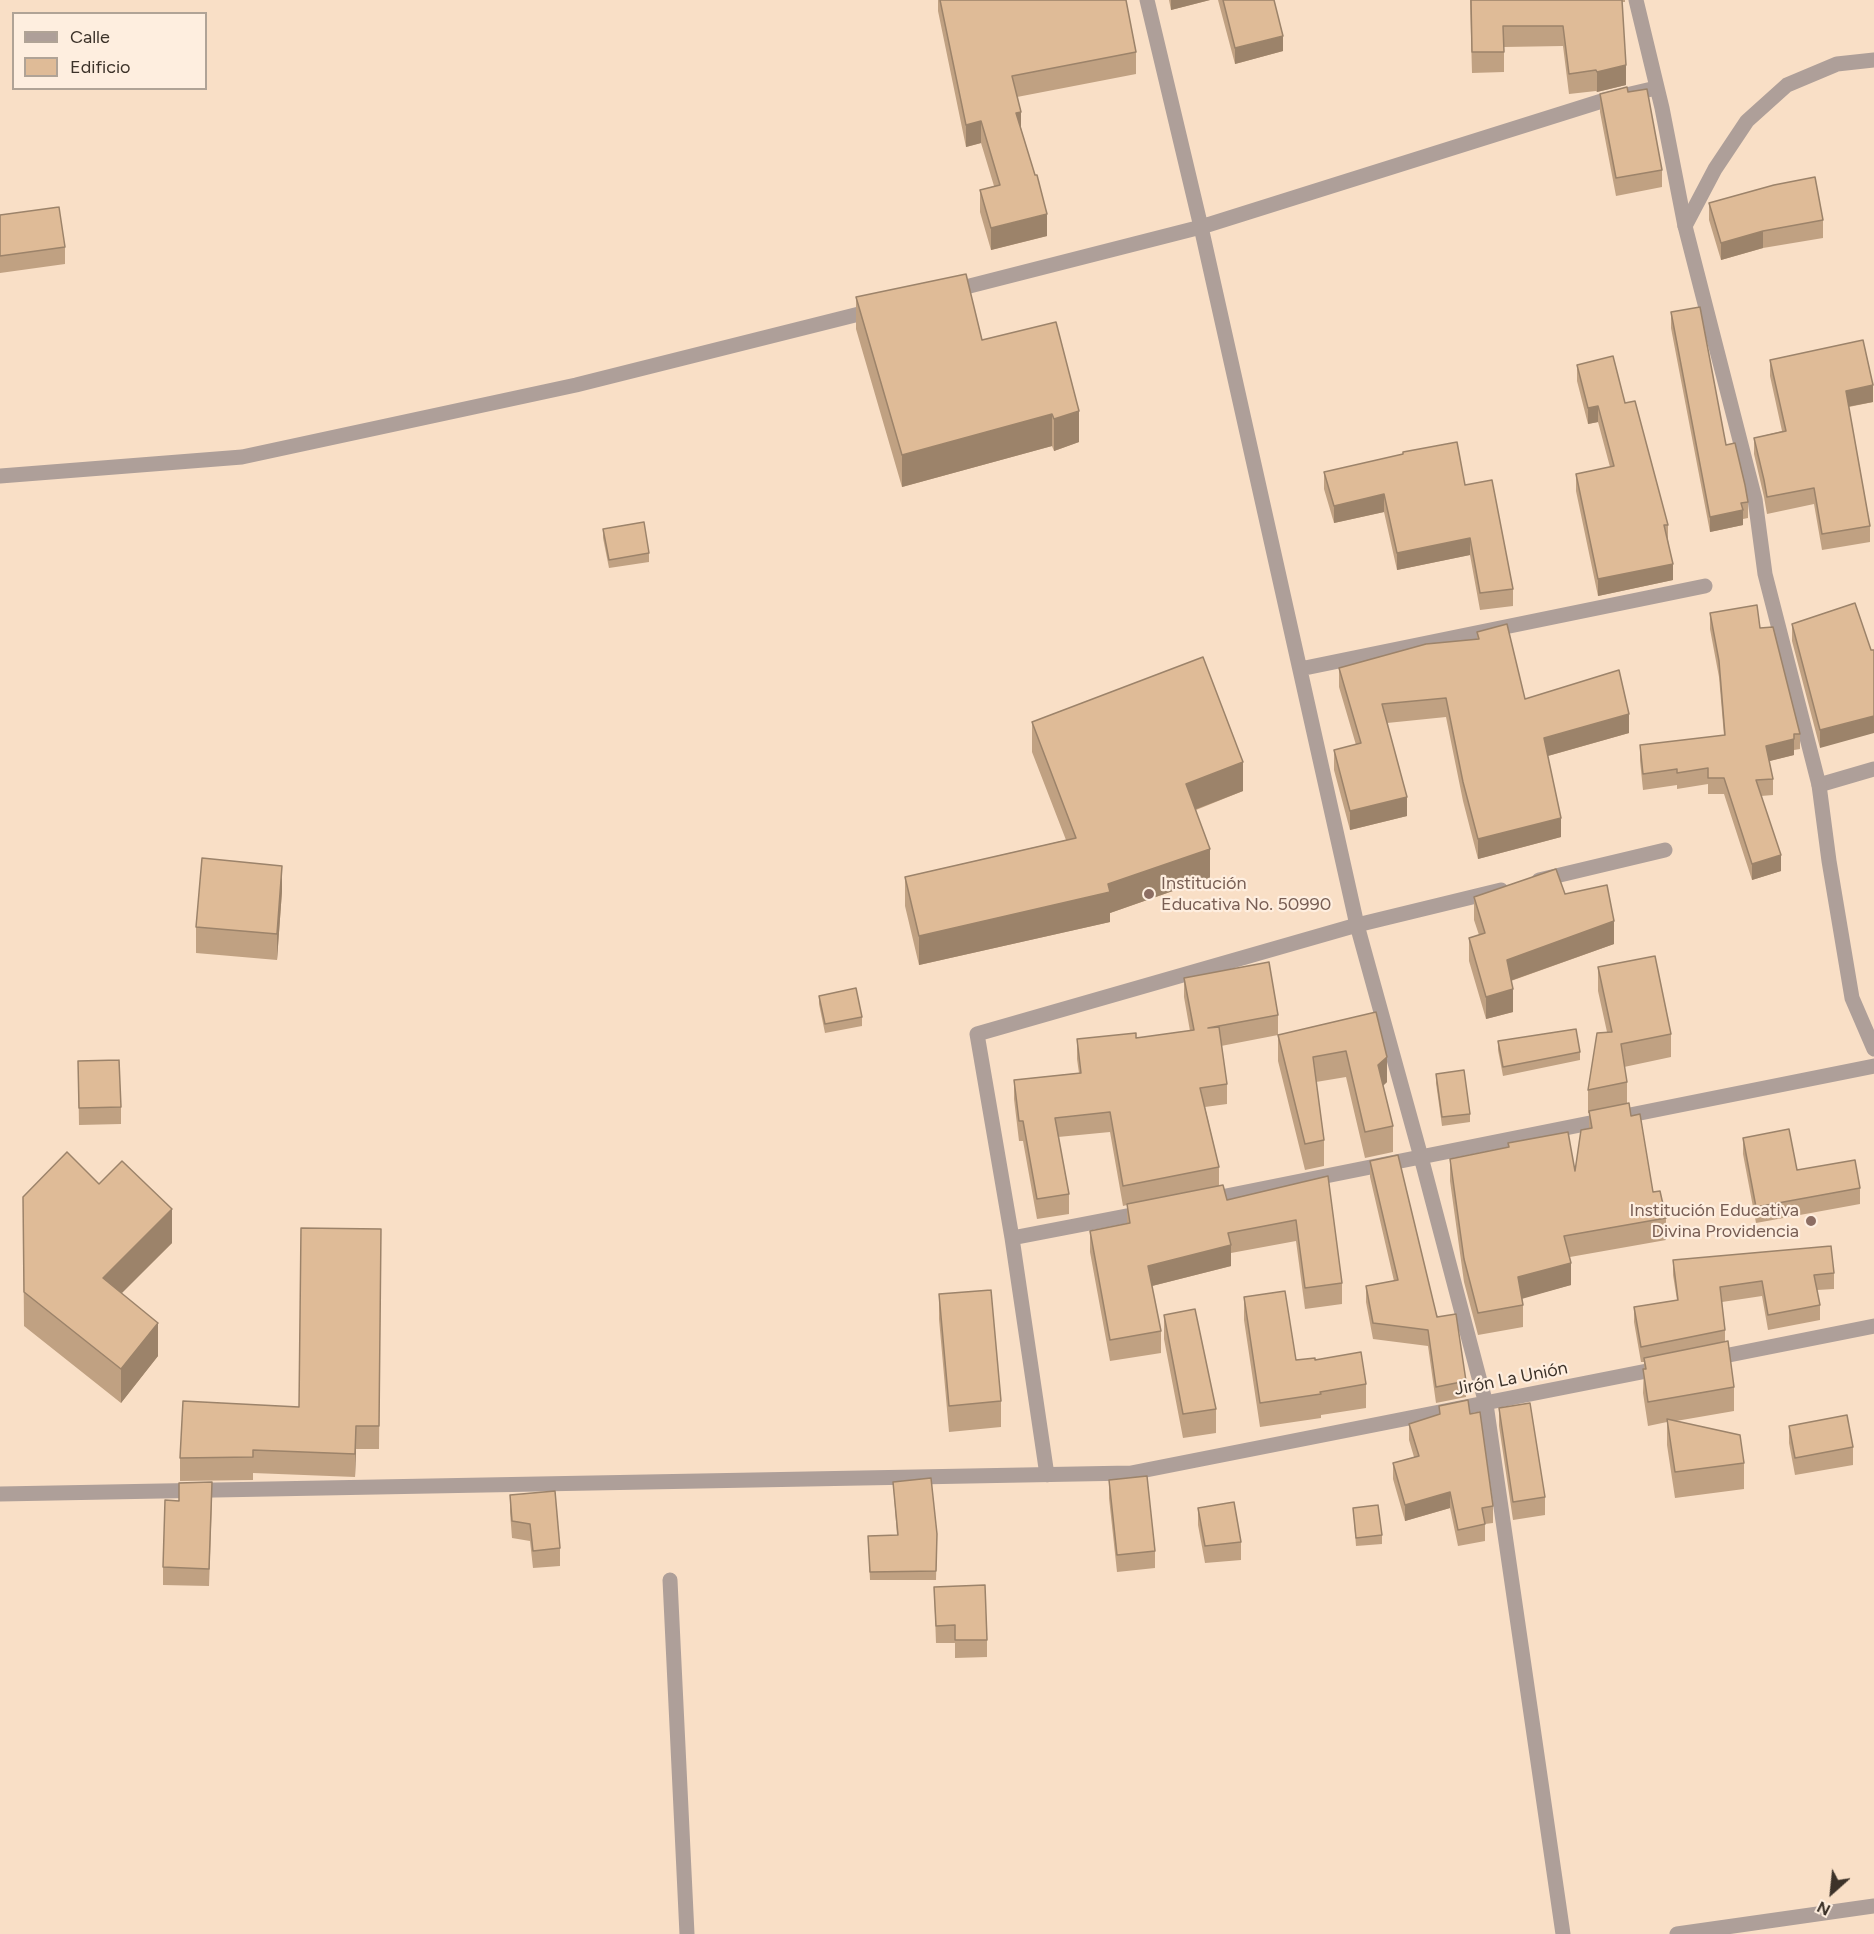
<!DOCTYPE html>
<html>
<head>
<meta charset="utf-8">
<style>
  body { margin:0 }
  #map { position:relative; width:1874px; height:1934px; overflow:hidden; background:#f9dfc6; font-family:Figtree,sans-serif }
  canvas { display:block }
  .legend { position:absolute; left:12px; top:12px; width:195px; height:78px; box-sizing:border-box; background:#feeedf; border:2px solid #b0a396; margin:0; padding:8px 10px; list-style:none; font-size:18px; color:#3c3229 }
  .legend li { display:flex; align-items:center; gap:12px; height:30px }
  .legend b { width:30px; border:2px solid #b0a396 }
  .north { position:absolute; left:1802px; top:1862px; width:60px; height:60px; -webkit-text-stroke:4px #feeedf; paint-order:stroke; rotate:207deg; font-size:16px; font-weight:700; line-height:24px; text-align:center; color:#3c3229 }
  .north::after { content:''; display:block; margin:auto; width:21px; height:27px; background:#3c3229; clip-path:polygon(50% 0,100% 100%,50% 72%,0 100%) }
</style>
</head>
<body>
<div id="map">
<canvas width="1874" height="1934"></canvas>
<ul class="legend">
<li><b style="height:8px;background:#ae9f99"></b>Calle</li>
<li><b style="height:16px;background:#dfbb97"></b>Edificio</li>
</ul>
<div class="north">N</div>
</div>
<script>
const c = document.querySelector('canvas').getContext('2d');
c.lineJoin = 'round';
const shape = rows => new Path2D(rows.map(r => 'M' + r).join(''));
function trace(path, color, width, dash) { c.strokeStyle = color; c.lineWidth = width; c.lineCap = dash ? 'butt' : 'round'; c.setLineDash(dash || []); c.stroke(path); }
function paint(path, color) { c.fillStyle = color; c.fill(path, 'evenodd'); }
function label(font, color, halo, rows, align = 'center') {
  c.font = font + ' Figtree,sans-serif'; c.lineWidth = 4.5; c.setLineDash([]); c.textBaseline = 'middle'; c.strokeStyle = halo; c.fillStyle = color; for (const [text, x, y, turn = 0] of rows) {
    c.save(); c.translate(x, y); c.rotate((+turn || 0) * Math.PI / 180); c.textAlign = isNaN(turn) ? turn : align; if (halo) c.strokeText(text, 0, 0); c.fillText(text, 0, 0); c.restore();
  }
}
trace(shape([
  [1685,226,1715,169,1747,121,1787,85,1837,64,1874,60],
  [1819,785,1874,769]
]), '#ae9f99', 15);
trace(shape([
  [1147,0,1201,227,1357,925,1421,1157,1486,1404,1563,1934],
  [950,291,1201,227,1605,100,1656,88],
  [0,476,242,457,576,385,875,310],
  [1300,669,1705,586],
  [1539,880,1665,850],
  [1206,1200,1874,1066],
  [1012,1238,1147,1212],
  [1709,1359,1874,1326],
  [1047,1475,1012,1238,977,1034,1357,925,1501,890],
  [0,1494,1131,1473,1662,1368],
  [670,1580,687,1934],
  [1677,1934,1874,1906]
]), '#ae9f99', 15);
trace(shape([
  [1636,0,1662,108,1685,226,1755,499,1765,574,1819,785,1829,861,1852,998,1874,1049]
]), '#ae9f99', 15);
paint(shape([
  [938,0,1126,0,1136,52,1136,74,1017,97,1021,128,1047,236,991,250,980,212,980,190,994,186,981,143,966,147,938,11],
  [1169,0,1210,0,1171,10],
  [1218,0,1274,0,1283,51,1235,64],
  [1470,0,1625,0,1625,2,1622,2,1626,85,1597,92,1596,91,1569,94,1563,46,1504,47,1504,72,1472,73],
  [1628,92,1662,170,1662,187,1616,196,1600,112,1600,94],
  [1709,203,1823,220,1823,238,1763,248,1721,260,1709,220],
  [0,215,65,247,65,264,0,273],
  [856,297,982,340,1079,442,1054,451,1052,446,902,487,856,329],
  [1671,312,1726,445,1748,502,1748,518,1743,519,1743,525,1710,532,1671,328],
  [1770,360,1873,402,1849,407,1870,526,1870,542,1822,550,1814,504,1767,514,1764,497,1754,454,1754,438,1782,431,1770,376],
  [1577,365,1625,403,1668,525,1668,540,1673,580,1598,596,1576,491,1576,474,1610,467,1598,422,1588,424,1577,381],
  [1324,472,1465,485,1513,589,1513,606,1480,610,1470,555,1397,570,1384,512,1334,523,1324,489],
  [603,529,649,553,649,562,609,568,603,538],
  [1855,603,1820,748,1792,641,1792,624],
  [1710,613,1760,628,1800,734,1800,749,1794,750,1794,755,1769,761,1773,779,1773,795,1761,796,1781,871,1752,880,1724,794,1708,794,1708,784,1677,789,1677,785,1643,790,1640,761,1640,745,1724,736,1719,677,1710,629],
  [1477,632,1525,699,1629,733,1548,756,1561,837,1478,859,1463,801,1446,717,1387,723,1407,816,1350,830,1334,770,1334,750,1356,745,1339,687,1339,668,1477,639],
  [1032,722,1243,791,1196,810,1210,878,1110,913,1110,922,919,965,905,906,905,877,1066,840,1032,752],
  [282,891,277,960,196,953,196,927],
  [1565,894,1614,944,1511,981,1513,1012,1486,1019,1469,961,1469,938,1479,935,1474,920,1474,897],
  [1598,967,1671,1034,1671,1057,1624,1067,1627,1082,1627,1103,1653,1192,1666,1218,1666,1240,1570,1257,1571,1285,1522,1298,1523,1305,1523,1327,1478,1335,1464,1282,1450,1181,1450,1159,1508,1148,1508,1143,1575,1171,1589,1128,1589,1113,1588,1113,1588,1090,1607,1032,1598,991],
  [1184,978,1278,1015,1278,1035,1221,1046,1227,1084,1227,1104,1205,1107,1219,1167,1219,1186,1227,1200,1328,1176,1342,1283,1342,1304,1305,1309,1296,1241,1231,1253,1231,1266,1152,1286,1161,1331,1161,1353,1110,1361,1090,1252,1090,1231,1127,1224,1127,1205,1123,1206,1110,1132,1058,1137,1069,1194,1069,1214,1037,1219,1023,1141,1019,1141,1014,1099,1014,1080,1079,1073,1077,1059,1077,1039,1136,1038,1190,1031,1184,997],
  [819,996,862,1017,862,1026,825,1033,819,1004],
  [1376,1012,1387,1082,1383,1086,1393,1126,1393,1152,1365,1158,1346,1077,1316,1082,1324,1140,1324,1166,1305,1170,1278,1061,1278,1035],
  [1498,1041,1580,1052,1580,1060,1503,1076,1498,1050],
  [78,1061,121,1107,121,1124,79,1125],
  [1436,1074,1470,1114,1470,1122,1442,1126,1436,1083],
  [1743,1138,1797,1170,1860,1188,1860,1204,1756,1223,1743,1154],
  [1370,1161,1466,1381,1466,1397,1436,1403,1428,1346,1373,1339,1366,1302,1366,1286,1394,1281,1370,1177],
  [99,1184,172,1243,121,1293,158,1356,121,1403,24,1326,23,1197],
  [381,1229,379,1449,356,1449,355,1477,253,1473,253,1480,180,1481,180,1458,299,1407],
  [1673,1260,1834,1273,1834,1289,1817,1290,1820,1305,1820,1320,1768,1330,1762,1296,1722,1302,1725,1330,1725,1342,1734,1387,1734,1411,1676,1421,1744,1463,1744,1489,1675,1498,1667,1445,1667,1422,1648,1426,1643,1393,1644,1362,1641,1362,1634,1322,1634,1307,1677,1300,1673,1275],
  [939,1294,1001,1401,1001,1427,949,1432,939,1319],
  [1244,1297,1296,1360,1315,1360,1366,1384,1366,1408,1321,1415,1321,1418,1260,1427,1244,1320],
  [1164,1315,1216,1409,1216,1433,1183,1438,1164,1339],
  [1439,1406,1470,1414,1493,1506,1493,1523,1485,1524,1485,1541,1458,1546,1450,1508,1405,1521,1393,1479,1393,1463,1414,1457,1409,1440,1409,1424,1439,1415],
  [1499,1408,1545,1497,1545,1515,1513,1520,1499,1426],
  [1789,1426,1853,1447,1853,1465,1795,1475,1789,1443],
  [1109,1480,1155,1551,1155,1568,1117,1572,1109,1498],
  [893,1482,937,1534,936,1580,870,1580,868,1536,897,1535],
  [510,1495,560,1548,560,1566,533,1568,530,1541,512,1538,510,1512],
  [212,1500,209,1586,163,1585,163,1567],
  [1198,1508,1241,1542,1241,1560,1205,1563,1198,1525],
  [1353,1508,1382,1535,1382,1544,1356,1546],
  [934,1587,987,1640,987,1657,955,1658,955,1643,936,1643]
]), '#c0a182');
paint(shape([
  [1171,0,1210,0,1171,10],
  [1283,36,1283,51,1235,64,1235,48],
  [1626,65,1626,85,1597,92,1597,72],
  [1021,112,1021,134,1016,113],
  [981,121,981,143,966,147,966,125],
  [1047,214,1047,236,991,250,991,228],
  [1763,231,1763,248,1721,260,1721,243],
  [1873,385,1873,402,1846,407,1846,391],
  [1598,406,1598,422,1588,424,1588,408],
  [1079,411,1079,442,1054,451,1054,419],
  [1052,414,1052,446,902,487,902,455],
  [1384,494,1384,512,1334,523,1334,506],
  [1743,510,1743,525,1710,532,1710,517],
  [1470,538,1470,555,1397,570,1397,553],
  [1673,564,1673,580,1598,596,1598,579],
  [1629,714,1629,733,1544,757,1544,738],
  [1874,716,1874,733,1820,748,1820,730],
  [1794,739,1794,755,1766,762,1766,746],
  [1243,762,1243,791,1186,813,1186,784],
  [1407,797,1407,816,1350,830,1350,811],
  [1561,818,1561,837,1478,859,1478,839],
  [1210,849,1210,878,1110,913,1110,922,919,965,919,936,1108,884],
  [1781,855,1781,871,1752,880,1752,864],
  [282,866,282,891,277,960,277,934],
  [1614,921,1614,944,1507,982,1507,960],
  [1513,989,1513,1012,1486,1019,1486,997],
  [1387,1057,1387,1082,1378,1090,1378,1065],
  [172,1209,172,1243,103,1312,103,1278],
  [1231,1245,1231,1266,1148,1287,1148,1266],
  [1571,1263,1571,1285,1518,1300,1518,1277],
  [158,1323,158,1356,121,1403,121,1369],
  [356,1426,356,1449,355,1477,355,1454],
  [1450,1492,1450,1508,1405,1521,1405,1505]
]), '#9c836a');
const building = shape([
  [940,0,1126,0,1136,52,1012,76,1021,112,1016,113,1035,175,1037,175,1047,214,991,228,980,190,1000,185,981,121,966,125,940,0],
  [1223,0,1274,0,1283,36,1235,48,1223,0],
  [1471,0,1622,0,1626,65,1597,72,1596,70,1569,74,1563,26,1503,26,1504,52,1472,52,1471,0],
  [1627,87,1628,92,1647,89,1662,170,1616,178,1600,94,1627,87],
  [1815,177,1823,220,1763,231,1721,243,1709,203,1774,185,1815,177],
  [59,207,65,247,0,256,0,215,59,207],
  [966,274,982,340,1056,322,1079,411,1054,419,1052,414,902,455,856,297,966,274],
  [1700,307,1726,445,1735,443,1745,485,1748,502,1741,503,1743,510,1710,517,1671,312,1700,307],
  [1863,340,1873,385,1846,391,1870,526,1822,534,1814,488,1767,497,1764,480,1754,438,1786,431,1770,360,1863,340],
  [1613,356,1625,403,1635,401,1668,525,1664,525,1673,564,1598,579,1576,474,1614,466,1598,406,1588,408,1577,365,1613,356],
  [1457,442,1465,485,1492,480,1513,589,1480,593,1470,538,1397,553,1384,494,1334,506,1324,472,1403,454,1403,452,1457,442],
  [644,522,649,553,609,560,603,529,644,522],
  [1855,603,1871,650,1874,650,1874,716,1820,730,1792,624,1855,603],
  [1757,605,1760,628,1773,627,1800,734,1794,734,1794,739,1766,746,1773,779,1756,780,1781,855,1752,864,1724,778,1708,778,1708,768,1677,773,1677,769,1643,774,1640,745,1725,735,1719,661,1710,613,1757,605],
  [1507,624,1525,699,1619,670,1629,714,1544,738,1561,818,1478,839,1463,782,1446,698,1382,704,1407,797,1350,811,1334,750,1361,743,1339,668,1426,644,1479,639,1477,632,1507,624],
  [1203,657,1243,762,1186,784,1210,849,1108,884,1110,892,919,936,905,877,1076,838,1032,722,1203,657],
  [202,858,282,866,277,934,196,927,202,858],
  [1556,869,1565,894,1607,885,1614,921,1507,960,1513,989,1486,997,1469,938,1485,933,1474,897,1556,869],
  [1655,956,1671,1034,1621,1044,1627,1082,1588,1090,1597,1033,1612,1032,1598,967,1655,956],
  [1269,962,1278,1015,1208,1028,1219,1027,1227,1084,1200,1088,1219,1167,1123,1186,1110,1112,1055,1118,1069,1194,1037,1199,1023,1121,1019,1121,1014,1080,1081,1073,1077,1039,1136,1033,1136,1038,1194,1030,1184,978,1269,962],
  [856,988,862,1017,825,1024,819,996,856,988],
  [1376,1012,1387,1057,1378,1065,1393,1126,1365,1132,1346,1051,1313,1057,1324,1140,1305,1144,1278,1035,1376,1012],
  [1576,1029,1580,1052,1503,1067,1498,1041,1576,1029],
  [119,1060,121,1107,79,1108,78,1061,119,1060],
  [1464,1070,1470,1114,1442,1117,1436,1074,1464,1070],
  [1629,1103,1631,1116,1640,1114,1653,1192,1660,1191,1666,1218,1564,1236,1571,1263,1518,1277,1523,1305,1478,1313,1464,1259,1450,1159,1509,1147,1508,1143,1568,1132,1575,1171,1581,1130,1592,1128,1589,1111,1629,1103],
  [1789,1129,1797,1170,1855,1160,1860,1188,1756,1207,1743,1138,1789,1129],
  [67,1152,99,1184,122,1161,172,1209,103,1278,158,1323,121,1369,24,1292,23,1197,67,1152],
  [1398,1155,1437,1317,1456,1314,1466,1381,1436,1387,1428,1330,1373,1323,1366,1286,1398,1280,1370,1161,1398,1155],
  [1328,1176,1342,1283,1305,1288,1296,1220,1228,1233,1231,1245,1148,1266,1161,1331,1110,1340,1090,1231,1130,1223,1127,1204,1223,1185,1227,1200,1328,1176],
  [301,1228,381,1229,379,1426,356,1426,355,1454,253,1450,253,1457,180,1458,183,1401,299,1407,301,1228],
  [1831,1246,1834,1273,1814,1275,1820,1305,1768,1315,1762,1281,1720,1287,1725,1330,1641,1347,1634,1307,1678,1300,1673,1260,1831,1246],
  [991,1290,1001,1401,949,1406,939,1294,991,1290],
  [1285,1291,1296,1360,1315,1358,1315,1360,1361,1352,1366,1384,1320,1392,1321,1394,1260,1403,1244,1297,1285,1291],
  [1195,1309,1216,1409,1183,1414,1164,1315,1195,1309],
  [1728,1341,1734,1387,1648,1402,1643,1369,1646,1369,1644,1358,1728,1341],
  [1468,1400,1470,1414,1480,1412,1493,1506,1482,1508,1485,1524,1458,1530,1450,1492,1405,1505,1393,1463,1419,1456,1409,1424,1440,1414,1439,1406,1468,1400],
  [1530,1403,1545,1497,1513,1502,1499,1408,1530,1403],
  [1847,1415,1853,1447,1795,1458,1789,1426,1847,1415],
  [1667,1419,1740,1435,1744,1463,1675,1472,1667,1419],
  [1147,1476,1155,1551,1117,1555,1109,1480,1147,1476],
  [931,1478,937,1534,936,1571,870,1572,868,1536,898,1535,893,1482,931,1478],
  [212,1482,209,1569,163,1567,165,1500,179,1501,179,1483,212,1482],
  [555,1491,560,1548,533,1551,530,1524,512,1521,510,1495,555,1491],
  [1234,1502,1241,1542,1205,1546,1198,1508,1234,1502],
  [1378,1505,1382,1535,1356,1538,1353,1508,1378,1505],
  [985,1585,987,1640,955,1640,955,1625,936,1626,934,1587,985,1585]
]);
paint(building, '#dfbb97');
trace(building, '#9c836a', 1.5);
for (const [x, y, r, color] of [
  [1149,894,6,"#8d6e63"],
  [1811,1221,6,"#8d6e63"]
]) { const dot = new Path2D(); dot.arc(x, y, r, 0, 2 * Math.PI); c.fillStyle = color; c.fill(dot); trace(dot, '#feeedf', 2); }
label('18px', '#785e54', '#feeedf', [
  ["Institución",1161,884],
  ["Educativa No. 50990",1161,905],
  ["Institución Educativa",1799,1211,"right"],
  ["Divina Providencia",1799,1232,"right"]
], 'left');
label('18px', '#3c3229', '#feeedf', [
  ["Jirón La Unión",1511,1379,-11]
]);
</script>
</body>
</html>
